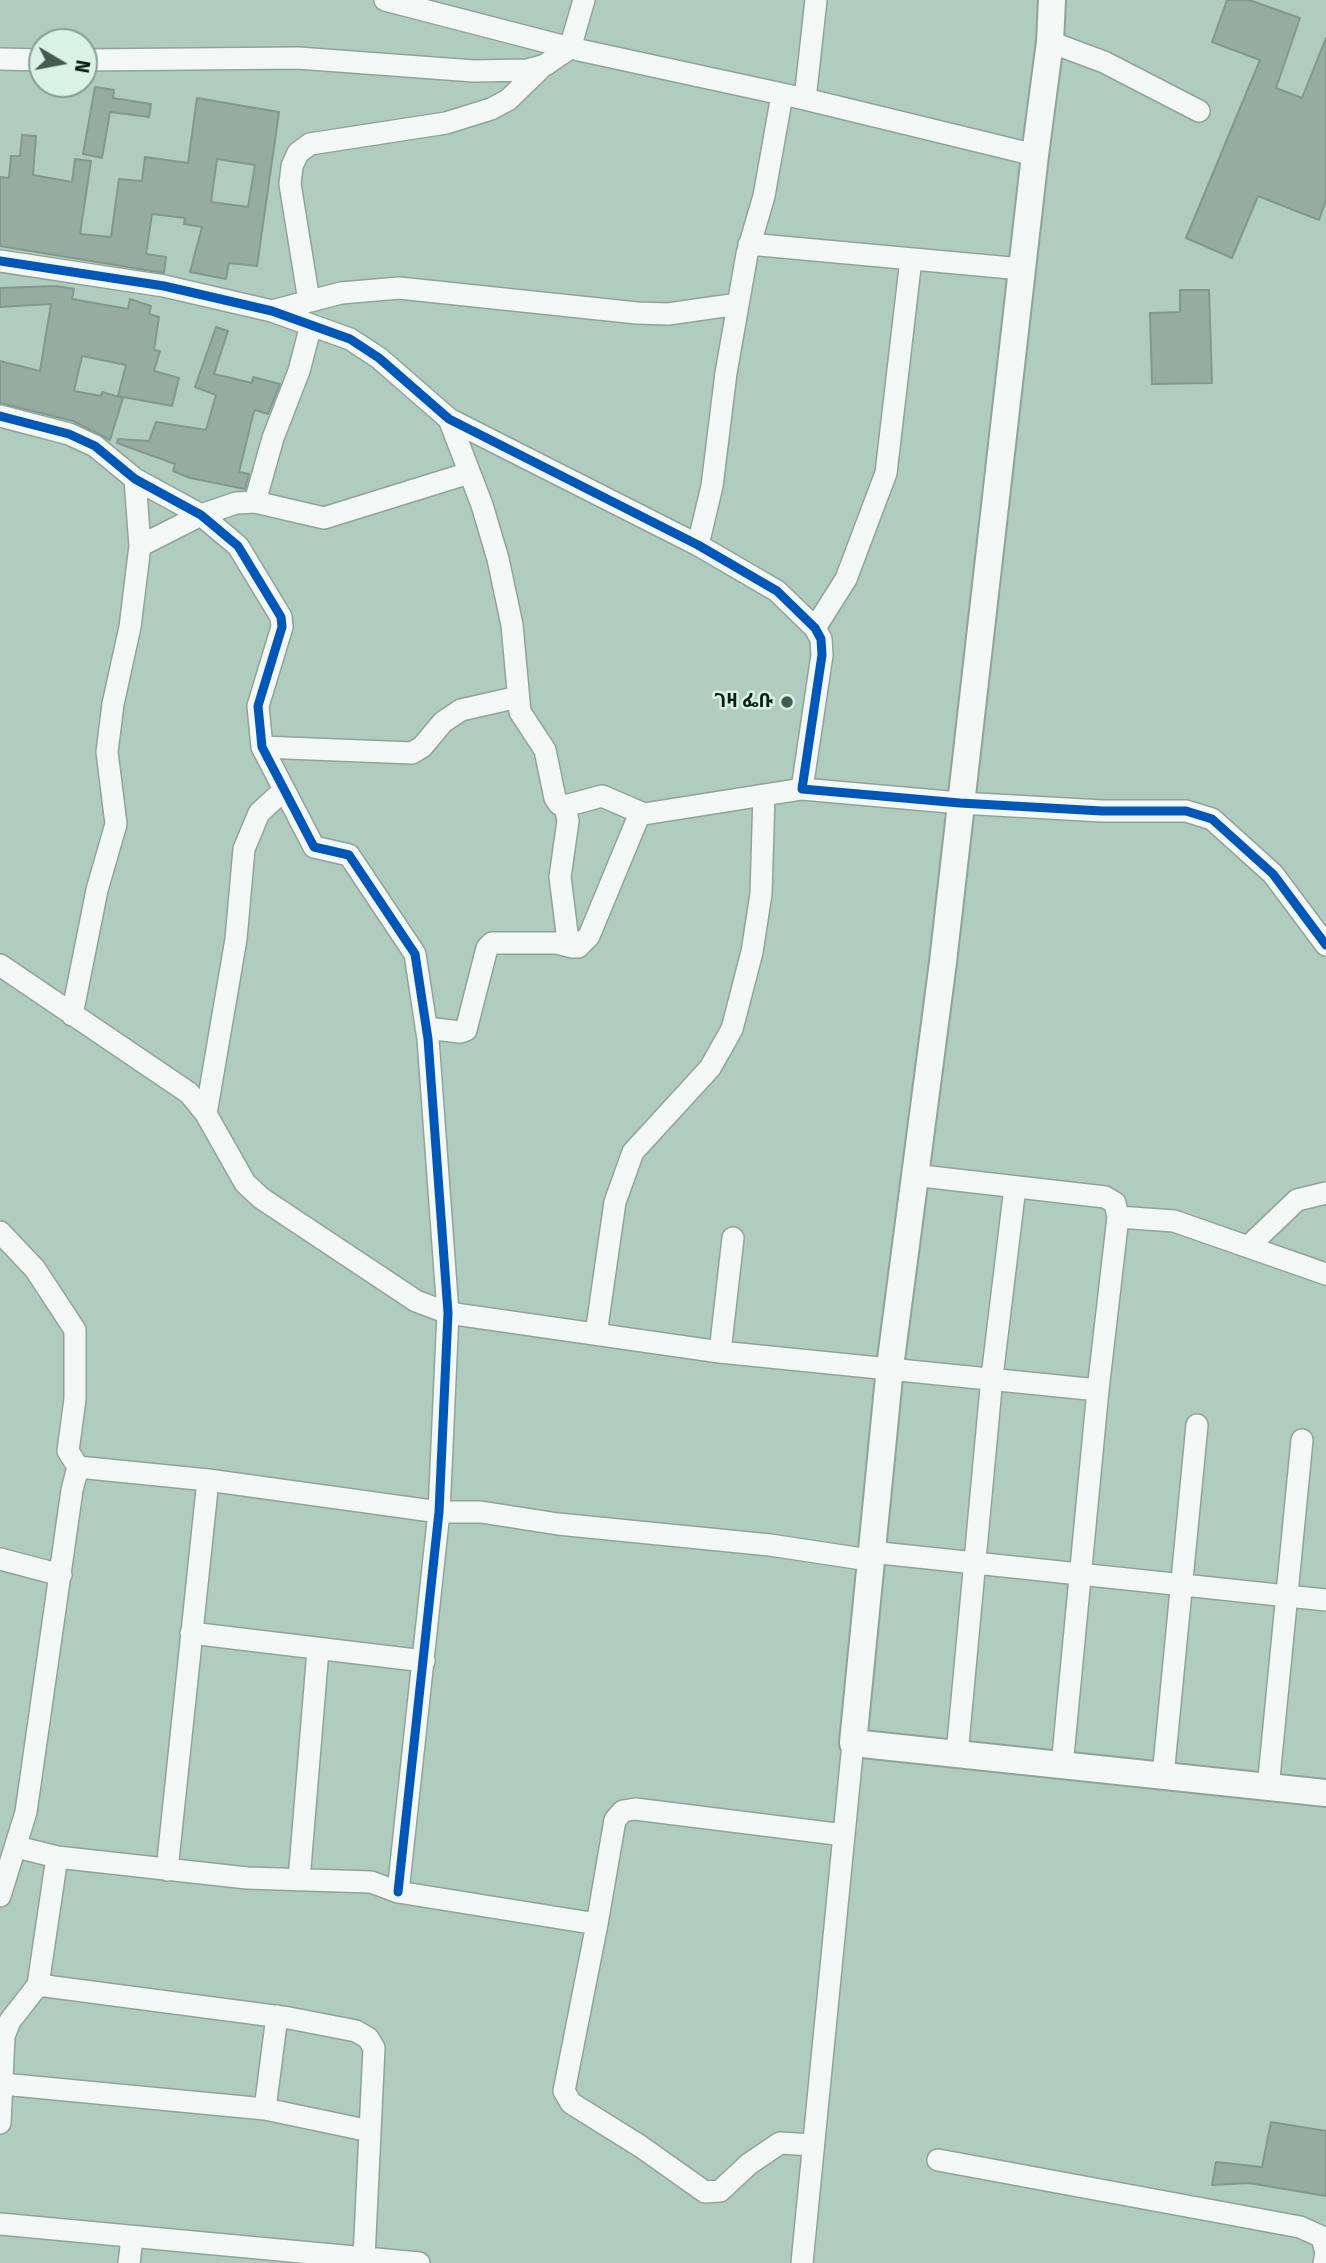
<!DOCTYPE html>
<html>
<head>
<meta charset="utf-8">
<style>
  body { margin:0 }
  #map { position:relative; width:1326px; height:2263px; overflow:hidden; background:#b0ccbf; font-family:"Fira Sans",sans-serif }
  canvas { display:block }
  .north { position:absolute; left:28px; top:28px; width:70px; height:70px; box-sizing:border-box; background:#d8f3e6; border:2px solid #859e93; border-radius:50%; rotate:100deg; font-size:19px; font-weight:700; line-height:28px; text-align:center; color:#091e16 }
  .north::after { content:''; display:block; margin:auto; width:24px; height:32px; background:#435b51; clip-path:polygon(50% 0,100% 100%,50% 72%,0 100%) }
</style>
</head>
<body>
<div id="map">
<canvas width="1326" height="2263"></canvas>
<div class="north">N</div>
</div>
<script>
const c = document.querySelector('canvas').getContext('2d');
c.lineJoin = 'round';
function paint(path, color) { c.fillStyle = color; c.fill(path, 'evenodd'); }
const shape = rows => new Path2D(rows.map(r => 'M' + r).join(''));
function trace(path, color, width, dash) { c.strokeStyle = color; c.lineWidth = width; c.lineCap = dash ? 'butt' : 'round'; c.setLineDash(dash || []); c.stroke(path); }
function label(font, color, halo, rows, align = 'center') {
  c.font = font + ' "Fira Sans","Noto Sans Ethiopic",sans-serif'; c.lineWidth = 5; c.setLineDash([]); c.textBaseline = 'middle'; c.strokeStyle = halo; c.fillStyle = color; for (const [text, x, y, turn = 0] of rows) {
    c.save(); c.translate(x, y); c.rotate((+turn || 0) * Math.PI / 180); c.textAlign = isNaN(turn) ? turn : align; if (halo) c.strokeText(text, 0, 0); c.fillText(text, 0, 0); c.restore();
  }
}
const building = shape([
  [1227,0,1249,0,1300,18,1276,88,1302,98,1326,38,1326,200,1319,220,1258,196,1232,258,1186,238,1260,60,1212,42,1227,0],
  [95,87,114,90,113,98,151,104,149,117,110,112,102,158,83,154,95,87],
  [197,98,279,112,257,266,229,263,226,279,190,272,202,227,184,224,185,218,152,214,146,254,166,257,164,273,0,246,0,177,9,178,11,156,20,156,22,135,36,136,33,175,72,182,75,159,91,161,80,234,111,237,119,179,142,181,145,157,188,163,197,98],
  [217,159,255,165,248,207,211,202,217,159],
  [56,286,74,289,72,299,128,309,130,299,151,306,149,314,159,317,154,350,160,351,154,371,179,378,172,406,118,396,126,365,82,356,74,391,101,396,102,392,123,398,110,440,73,421,0,403,0,361,40,371,51,304,0,307,0,288,56,286],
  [1180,290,1209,290,1212,383,1152,384,1150,313,1180,312,1180,290],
  [216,327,228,331,214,374,252,383,253,377,280,384,268,414,255,410,253,415,239,472,249,474,245,489,190,478,173,471,175,464,117,443,118,439,149,441,156,422,206,430,216,395,195,387,216,327],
  [1271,2122,1326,2131,1326,2196,1249,2183,1212,2185,1216,2162,1262,2167,1271,2122]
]);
paint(building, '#96aca2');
trace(building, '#82988e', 2);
const minor = shape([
  [385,0,570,48,805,99,1035,155],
  [1050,42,1104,62,1199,111],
  [0,59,42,60],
  [84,60,298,58,474,71,527,70,545,65,570,48,584,0],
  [805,99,816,0],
  [749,244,1022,269],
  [0,261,164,286,272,311,350,339,379,358,449,419,698,545,777,591,815,628,821,639,822,655,802,789,960,803,1102,811,1186,811,1212,819,1273,874,1326,945],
  [309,301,290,184,292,166,298,153,310,144,446,123,491,109,508,100,543,66],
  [272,311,341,293,399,288,637,313,668,314,738,304],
  [0,416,69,434,95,446,135,479,201,515,238,546,281,617,282,627,258,706,262,747,314,847,349,855,415,954,428,1039,448,1313,439,1512,398,1892],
  [449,419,482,505,498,559,512,625,520,712,545,750,555,798,559,804,565,806,602,796,644,814,802,789],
  [255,502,273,438,299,371,311,325],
  [698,545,712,486,726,373,747,254,764,196,782,95],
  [140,546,201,515,236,503,255,502,324,518,469,473],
  [815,628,846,579,886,473,911,259],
  [262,747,412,753,422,747,443,722,461,710,518,697],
  [565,806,568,821,560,877,567,933,573,947,578,947,589,936,640,813],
  [0,965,189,1093,206,1114,245,1183,261,1198,416,1301,448,1313,720,1352,1098,1390],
  [72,1015,97,890,116,824,107,752,113,704,130,627,140,546,135,479],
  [426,1028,460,1032,466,1030,487,948,492,943,556,943,573,947],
  [206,1114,236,939,244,849,259,813,283,791],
  [913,1175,1105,1197,1115,1203,1118,1217,1098,1390,1062,1766],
  [1118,1217,1174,1221,1326,1274],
  [0,1232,35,1269,75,1330,75,1399,68,1451,78,1467],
  [1250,1245,1297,1200,1326,1193],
  [596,1334,615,1202,633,1152,710,1068,732,1029,752,952,761,894,764,795],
  [720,1352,733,1238],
  [871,1552,1326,1600],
  [0,1559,61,1575],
  [191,1633,424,1661],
  [957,1754,992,1377,1015,1187],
  [1163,1776,1197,1425],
  [1268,1788,1302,1440],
  [17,1847,57,1857,247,1878,371,1882,398,1892,597,1924,615,1820,623,1811,635,1809,844,1835],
  [167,1870,208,1480],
  [299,1880,318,1650],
  [0,1896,26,1812,72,1490,78,1467,208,1480,439,1512,481,1512,558,1524,770,1545,869,1560],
  [597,1924,564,2091,571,2103,640,2146,705,2192,720,2191,749,2164,780,2143,813,2145],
  [38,1985,57,1857],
  [3,2084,265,2109,370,2131],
  [265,2109,277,2016],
  [0,2123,4,2036,10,2021,38,1985,289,2018,356,2031,368,2038,374,2048,364,2258],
  [938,2160,1300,2227,1322,2237,1326,2253,1324,2263],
  [0,2224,419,2263],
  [129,2263,132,2238],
  [802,2263,853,1743]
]);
const major = shape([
  [1052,0,1050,42,1035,155,943,962,890,1367,853,1743,1326,1793]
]);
trace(minor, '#8ea49a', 24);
trace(major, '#8ea49a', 30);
trace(minor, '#f3f7f5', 21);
trace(major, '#f3f7f5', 26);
trace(shape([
  [0,261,164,286,272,311,350,339,379,358,449,419,698,545,777,591,815,628,821,639,822,655,802,789,960,803,1102,811,1186,811,1212,819,1273,874,1326,945],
  [0,416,69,434,95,446,135,479,201,515,238,546,281,617,282,627,258,706,262,747,314,847,349,855,415,954,428,1039,448,1313,439,1512,398,1892]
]), '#0057b8', 9);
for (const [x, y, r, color] of [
  [787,702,7,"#435b51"]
]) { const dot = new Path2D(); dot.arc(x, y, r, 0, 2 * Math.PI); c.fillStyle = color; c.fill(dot); trace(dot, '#d8f3e6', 2.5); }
label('bold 19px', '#091e16', '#d8f3e6', [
  ["ገዛ ፌቡ",773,702]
], 'right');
</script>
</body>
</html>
